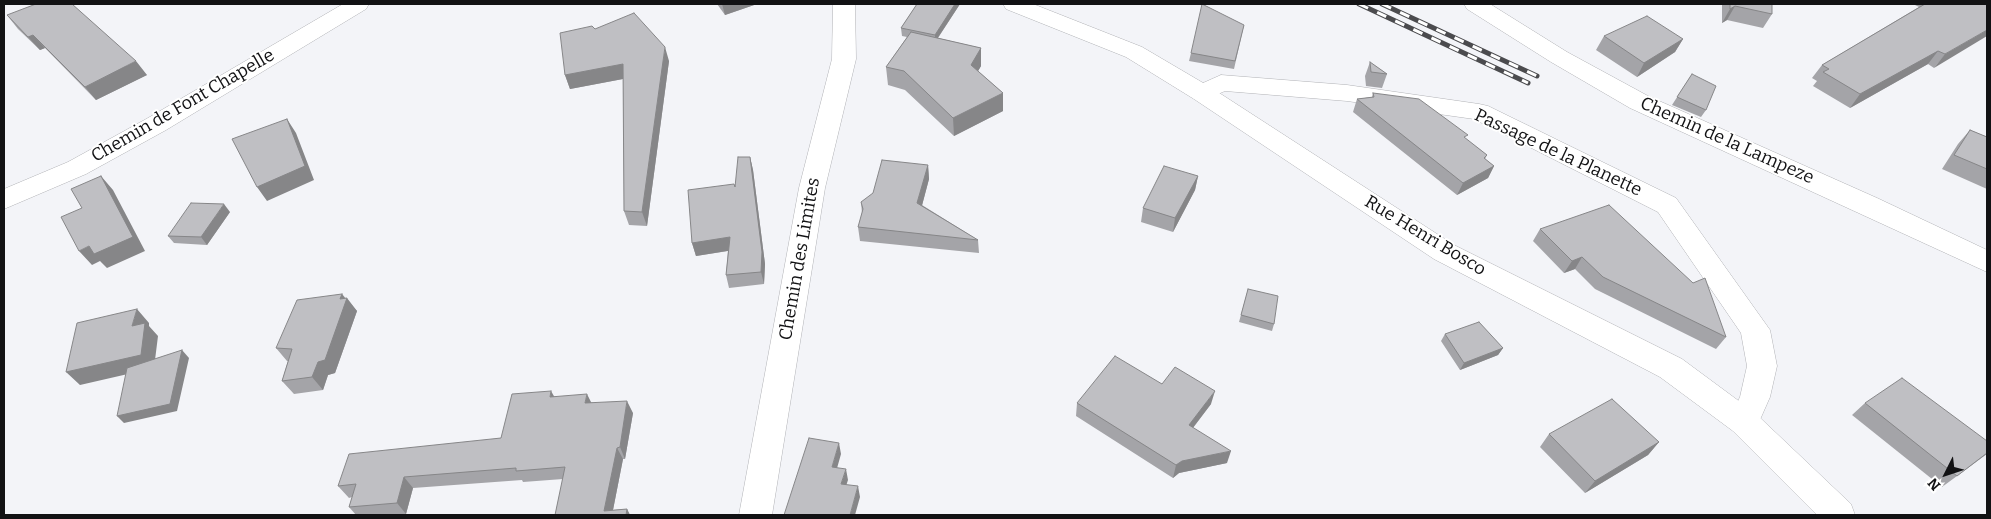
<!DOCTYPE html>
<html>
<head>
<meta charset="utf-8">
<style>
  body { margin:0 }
  #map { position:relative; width:1991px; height:519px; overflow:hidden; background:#f3f4f8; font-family:Bitter,serif }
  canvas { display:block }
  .frame { position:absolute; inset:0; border:5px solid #121214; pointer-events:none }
  .north { position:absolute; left:1921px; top:449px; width:50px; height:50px; -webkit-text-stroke:4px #fff; paint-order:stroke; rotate:229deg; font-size:14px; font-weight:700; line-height:20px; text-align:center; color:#121214 }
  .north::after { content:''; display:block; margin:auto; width:18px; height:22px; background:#121214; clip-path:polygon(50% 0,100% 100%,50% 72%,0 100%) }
</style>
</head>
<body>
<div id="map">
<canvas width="1991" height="519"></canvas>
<div class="frame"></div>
<div class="north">N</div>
</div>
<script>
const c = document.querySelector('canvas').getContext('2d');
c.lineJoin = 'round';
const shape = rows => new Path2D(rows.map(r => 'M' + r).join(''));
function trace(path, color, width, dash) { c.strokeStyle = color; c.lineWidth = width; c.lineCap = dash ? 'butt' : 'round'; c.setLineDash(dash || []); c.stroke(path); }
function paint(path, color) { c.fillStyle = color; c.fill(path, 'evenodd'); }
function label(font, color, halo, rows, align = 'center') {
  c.font = font + ' Bitter,serif'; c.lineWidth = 4; c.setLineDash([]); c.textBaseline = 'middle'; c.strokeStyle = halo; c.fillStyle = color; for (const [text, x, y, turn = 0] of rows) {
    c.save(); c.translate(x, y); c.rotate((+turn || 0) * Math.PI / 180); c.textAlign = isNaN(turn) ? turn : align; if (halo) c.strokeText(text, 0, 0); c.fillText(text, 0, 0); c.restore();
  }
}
const minor = shape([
  [343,4,369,4,366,9,166,130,86,174,4,209,4,189,68,162,148,118,343,4],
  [833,4,855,4,856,59,825,188,772,515,739,515,799,188,832,59,833,4],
  [1464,4,1490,4,1567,52,1648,96,1877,198,1987,250,1987,272,1630,108,1551,62,1467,9,1464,4],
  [1221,75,1347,85,1479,104,1488,106,1676,198,1770,330,1777,366,1770,397,1755,431,1744,435,1733,431,1728,422,1740,397,1747,366,1741,333,1658,212,1474,119,1347,101,1225,91,1202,101,1194,99,1190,93,1194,87,1221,75]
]);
const tertiary = shape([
  [1003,4,1033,4,1142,47,1210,87,1454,245,1682,359,1755,413,1851,504,1855,515,1817,515,1733,431,1660,377,1434,259,1194,99,1126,57,1006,9,1003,4]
]);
trace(minor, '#b1b2b6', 1);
trace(tertiary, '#b1b2b6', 1);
paint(minor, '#fff');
paint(tertiary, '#fff');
const rail = shape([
  [1359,4,1528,83],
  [1382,4,1537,76]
]);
trace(rail, '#4b4b4e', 5);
trace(rail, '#fff', 3, [10]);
paint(shape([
  [717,4,757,4,725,15],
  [917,4,960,4,938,38,981,48,981,66,978,71,1003,93,1003,111,954,136,905,90,888,85,886,67,907,37,902,36,901,28],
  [1722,4,1772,4,1772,14,1763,28,1727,20,1722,23],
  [1913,4,1987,4,1934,68,1928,64,1850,108,1813,86,1817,81,1812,78,1822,65,1919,7],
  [7,15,147,75,96,100,45,48,40,50,18,29],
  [1244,25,1234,69,1189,61,1191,53],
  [595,29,669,61,647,226,629,225,624,211,623,79,570,89,565,75],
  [1604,36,1683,39,1675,52,1637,77,1596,50],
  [1370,62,1387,74,1382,88,1366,86,1365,76],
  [1692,74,1706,110,1701,117,1672,105],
  [1373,93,1466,139,1487,155,1485,159,1494,166,1488,178,1457,195,1353,112,1357,99,1372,97],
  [1970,130,1987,137,1987,189,1942,169,1958,144],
  [750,157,753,170,765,264,764,284,729,288,726,275,728,251,696,256,692,243,735,186],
  [928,165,929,179,922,205,978,240,979,253,860,241,858,227,862,213,861,202],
  [1198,176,1195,190,1173,232,1141,222,1143,208],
  [230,212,207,245,174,243,168,236],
  [1540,229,1726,337,1716,349,1595,289,1575,269,1564,273,1533,241],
  [1248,289,1274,324,1272,331,1239,322],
  [342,294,357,311,335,373,328,375,323,390,294,394,282,381,288,361,287,361,276,348],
  [1445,334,1503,348,1498,355,1460,370,1441,341],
  [1162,384,1211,404,1193,428,1227,463,1179,473,1173,478,1076,416,1077,403],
  [554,397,591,403,633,413,625,459,623,459,613,510,627,509,630,515,555,515,563,479,523,482,522,480,413,488,406,514,392,515,356,515,349,507,352,497,349,498,338,486,501,438],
  [1865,403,1987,454,1942,487,1852,415],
  [1549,434,1659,442,1648,455,1585,493,1540,447]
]), '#a4a4a8');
paint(shape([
  [722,4,757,4,725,15],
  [955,4,960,4,935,42,935,35],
  [1735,6,1727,20,1722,23,1730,9],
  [1987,30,1987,36,1934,68,1945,54],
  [33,35,45,48,40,50,28,37],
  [1683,39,1675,52,1637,77,1644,63],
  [665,47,669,61,647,226,642,212],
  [981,48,981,66,971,83,971,65],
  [1938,51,1928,64,1850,108,1860,94],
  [136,61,147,75,96,100,85,87],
  [623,64,628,78,570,89,565,75],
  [1003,93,1003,111,954,136,953,118],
  [287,119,296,133,314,180,267,201,257,187],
  [750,157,753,170,765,264,764,284,761,272],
  [928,165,929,179,919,217,917,203],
  [1494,166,1488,178,1457,195,1463,183],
  [101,176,113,190,145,251,107,268,100,261,92,265,79,251,89,246],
  [1198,176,1195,190,1173,232,1175,218],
  [224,204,230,212,207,245,201,237],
  [730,237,733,250,696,256,692,243],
  [1582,257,1575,269,1564,273,1572,261],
  [342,294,346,300,347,298,357,311,335,373,328,375,323,390,312,377],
  [137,309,149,323,149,326,158,336,154,368,80,385,66,372,132,326],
  [1503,348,1498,355,1460,370,1464,363],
  [182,350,189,358,177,411,124,423,117,416],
  [551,391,558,403,550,397],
  [1215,391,1211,404,1185,438,1189,425],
  [587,394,593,406,585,403],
  [627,401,633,413,625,459,620,447],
  [1659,442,1648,455,1585,493,1595,481],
  [839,443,841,454,834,479,832,467],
  [617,448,623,459,612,515,604,511],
  [1231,451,1227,463,1179,473,1173,478,1176,465,1182,461],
  [846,469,848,480,843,495,841,484],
  [404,477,413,488,406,514,397,503],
  [858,486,860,497,855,515,850,515],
  [627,509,630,515,626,515]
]), '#868688');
const building = shape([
  [36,4,72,4,136,61,85,87,33,35,28,37,7,15,36,4],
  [917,4,955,4,935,35,901,28,917,4],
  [1202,4,1244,25,1235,61,1191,53,1202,4],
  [1730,4,1772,4,1772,14,1735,6,1730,9,1730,4],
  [1925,4,1987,4,1987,30,1945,54,1938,51,1860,94,1823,72,1829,69,1822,65,1925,4],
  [634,13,665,47,642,212,624,211,623,64,565,75,560,33,592,26,595,29,634,13],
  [1647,16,1683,39,1644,63,1604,36,1647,16],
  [911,32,981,48,971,65,1003,93,953,118,904,71,886,67,911,32],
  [1370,62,1387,74,1371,72,1370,62],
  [1692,74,1716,86,1706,110,1677,97,1692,74],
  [1373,93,1419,99,1468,135,1464,137,1487,155,1484,158,1494,166,1463,183,1357,99,1374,97,1373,93],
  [287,119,305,166,257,187,232,139,287,119],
  [1970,130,1987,137,1987,169,1954,155,1970,130],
  [738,157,750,157,762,252,761,272,726,275,730,237,692,243,688,190,734,184,735,187,738,157],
  [882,160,928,165,917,203,978,240,858,227,863,209,861,202,873,193,882,160],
  [1164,166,1198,176,1175,218,1143,208,1164,166],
  [101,176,133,237,94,254,89,246,79,251,61,217,82,208,71,189,101,176],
  [191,203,224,204,201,237,168,236,191,203],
  [1609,205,1693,283,1705,278,1726,337,1603,277,1582,257,1572,261,1540,229,1609,205],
  [1248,289,1278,296,1274,324,1241,315,1248,289],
  [342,294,340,299,347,298,325,360,318,362,312,377,282,381,292,349,276,348,297,300,342,294],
  [137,309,132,326,145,323,141,355,66,372,77,323,137,309],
  [1479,322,1503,348,1464,363,1445,334,1479,322],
  [182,350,170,404,117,416,127,368,182,350],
  [1115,356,1162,384,1175,367,1215,391,1189,425,1231,451,1182,461,1176,465,1077,403,1115,356],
  [1902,378,1987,441,1987,453,1957,476,1865,403,1902,378],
  [551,391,550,397,587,394,585,403,627,401,620,447,617,448,604,511,627,509,626,515,555,515,565,467,516,471,516,468,404,477,397,503,349,507,356,484,338,486,349,454,501,438,512,394,551,391],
  [1612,399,1659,442,1595,481,1549,434,1612,399],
  [809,438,839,443,832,467,846,469,841,484,858,486,850,515,784,515,809,438]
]);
paint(building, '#bfbfc3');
trace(building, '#868688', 1);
label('18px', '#121214', '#fff', [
  ["Chemin de Font Chapelle",183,106,-30],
  ["Chemin de la Lampeze",1727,141,24],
  ["Passage de la Planette",1558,153,25],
  ["Rue Henri Bosco",1425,236,31],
  ["Chemin des Limites",800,259,-80]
]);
</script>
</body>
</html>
